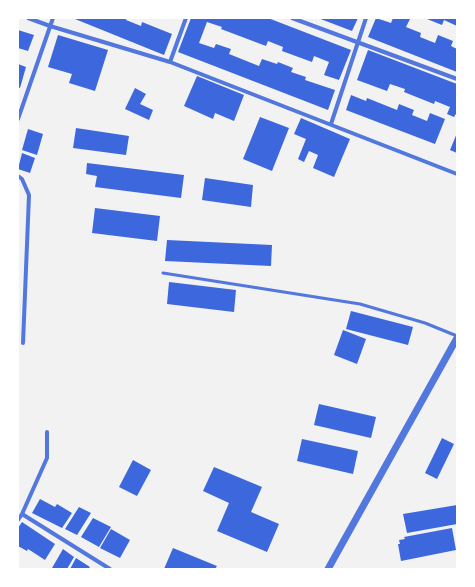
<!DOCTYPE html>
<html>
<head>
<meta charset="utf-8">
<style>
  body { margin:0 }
  #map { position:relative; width:475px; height:587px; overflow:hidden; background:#f2f2f2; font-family:Montserrat,sans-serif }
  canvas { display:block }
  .frame { position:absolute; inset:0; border:19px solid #fff; pointer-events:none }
</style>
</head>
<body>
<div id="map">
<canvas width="475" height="587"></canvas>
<div class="frame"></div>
</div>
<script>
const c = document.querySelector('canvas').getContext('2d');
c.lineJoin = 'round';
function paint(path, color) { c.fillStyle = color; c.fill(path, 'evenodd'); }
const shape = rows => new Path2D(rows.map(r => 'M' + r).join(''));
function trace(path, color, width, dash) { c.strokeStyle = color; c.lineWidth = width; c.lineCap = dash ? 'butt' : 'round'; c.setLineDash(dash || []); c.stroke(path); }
paint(shape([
  [75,18,127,18,126,20,141,26,142,22,172,34,164,55,75,19],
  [191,18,268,18,351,50,339,80,324,75,329,62,314,56,312,62,282,51,283,47,268,41,266,46,221,29,222,27,207,22,199,43,214,48,216,44,231,49,229,54,259,66,262,59,277,64,278,62,293,68,291,72,306,77,305,80,335,90,328,110,178,52],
  [318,18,358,18,352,31],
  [376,18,391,23,393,18,407,18,410,19,406,27,421,33,420,37,435,43,438,35,453,41,451,46,457,49,457,72,368,37],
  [427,18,457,18,457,26,444,20,442,25,427,19],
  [18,30,34,35,28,51,18,48],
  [58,35,108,50,95,91,69,83,72,74,48,67],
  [368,50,457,84,457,112,454,117,447,114,450,107,435,101,434,104,404,92,405,89,390,84,387,91,357,80],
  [18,64,26,67,20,88,18,87],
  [197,76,244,95,234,121,215,113,213,119,184,106],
  [135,88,146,94,140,104,153,110,149,120,125,109],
  [351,95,366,101,367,98,397,110,399,104,414,110,412,115,427,121,430,113,445,119,435,144,346,110],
  [260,117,289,128,272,171,243,159],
  [301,118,350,139,334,177,313,168,318,155,309,151,304,162,298,159,306,139,294,134],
  [76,128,129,136,126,155,73,148],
  [28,129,43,134,37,155,22,150],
  [457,133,457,153,450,150],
  [22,153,35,158,30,173,18,169],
  [87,163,184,175,181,198,95,187,97,176,86,174],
  [205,178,253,185,251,207,202,200],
  [95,208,160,216,157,241,92,233],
  [167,240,272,245,271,266,165,261],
  [169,282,236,290,234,312,167,304],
  [351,311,413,327,408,345,346,329],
  [343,330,366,339,357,364,334,355],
  [319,404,376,417,371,438,314,425],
  [442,438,454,444,437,479,425,473],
  [302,439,358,451,353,474,297,461],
  [133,460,151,470,137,496,119,487],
  [214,467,262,487,251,512,279,524,267,552,217,531,229,503,203,491],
  [40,499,55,507,57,504,72,513,62,528,32,513],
  [457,505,457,524,407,533,403,514],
  [79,507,91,513,77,535,65,529],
  [93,518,111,527,99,547,81,537],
  [22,522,55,544,45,560,28,549,27,551,18,546,18,528],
  [452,528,456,550,401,561,398,544,400,544,399,540,405,539,404,537],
  [111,529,130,540,120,558,100,548],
  [173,548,217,566,215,569,164,569],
  [63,549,74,557,67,569,54,569,52,568],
  [76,558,90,567,88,569,70,569]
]), '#3d67dc');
trace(shape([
  [163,273,360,304,425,323,457,336]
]), '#5277de', 3);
trace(shape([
  [28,18,50,26,170,62,457,174],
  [292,18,457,79],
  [170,62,186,18],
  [18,119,53,18],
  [331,124,366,18],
  [18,176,22,179,29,195,23,343],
  [22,514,110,569],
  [18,520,22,514,47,458,47,432]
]), '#5277de', 4);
trace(shape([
  [328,569,457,338]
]), '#5277de', 7);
</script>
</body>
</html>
